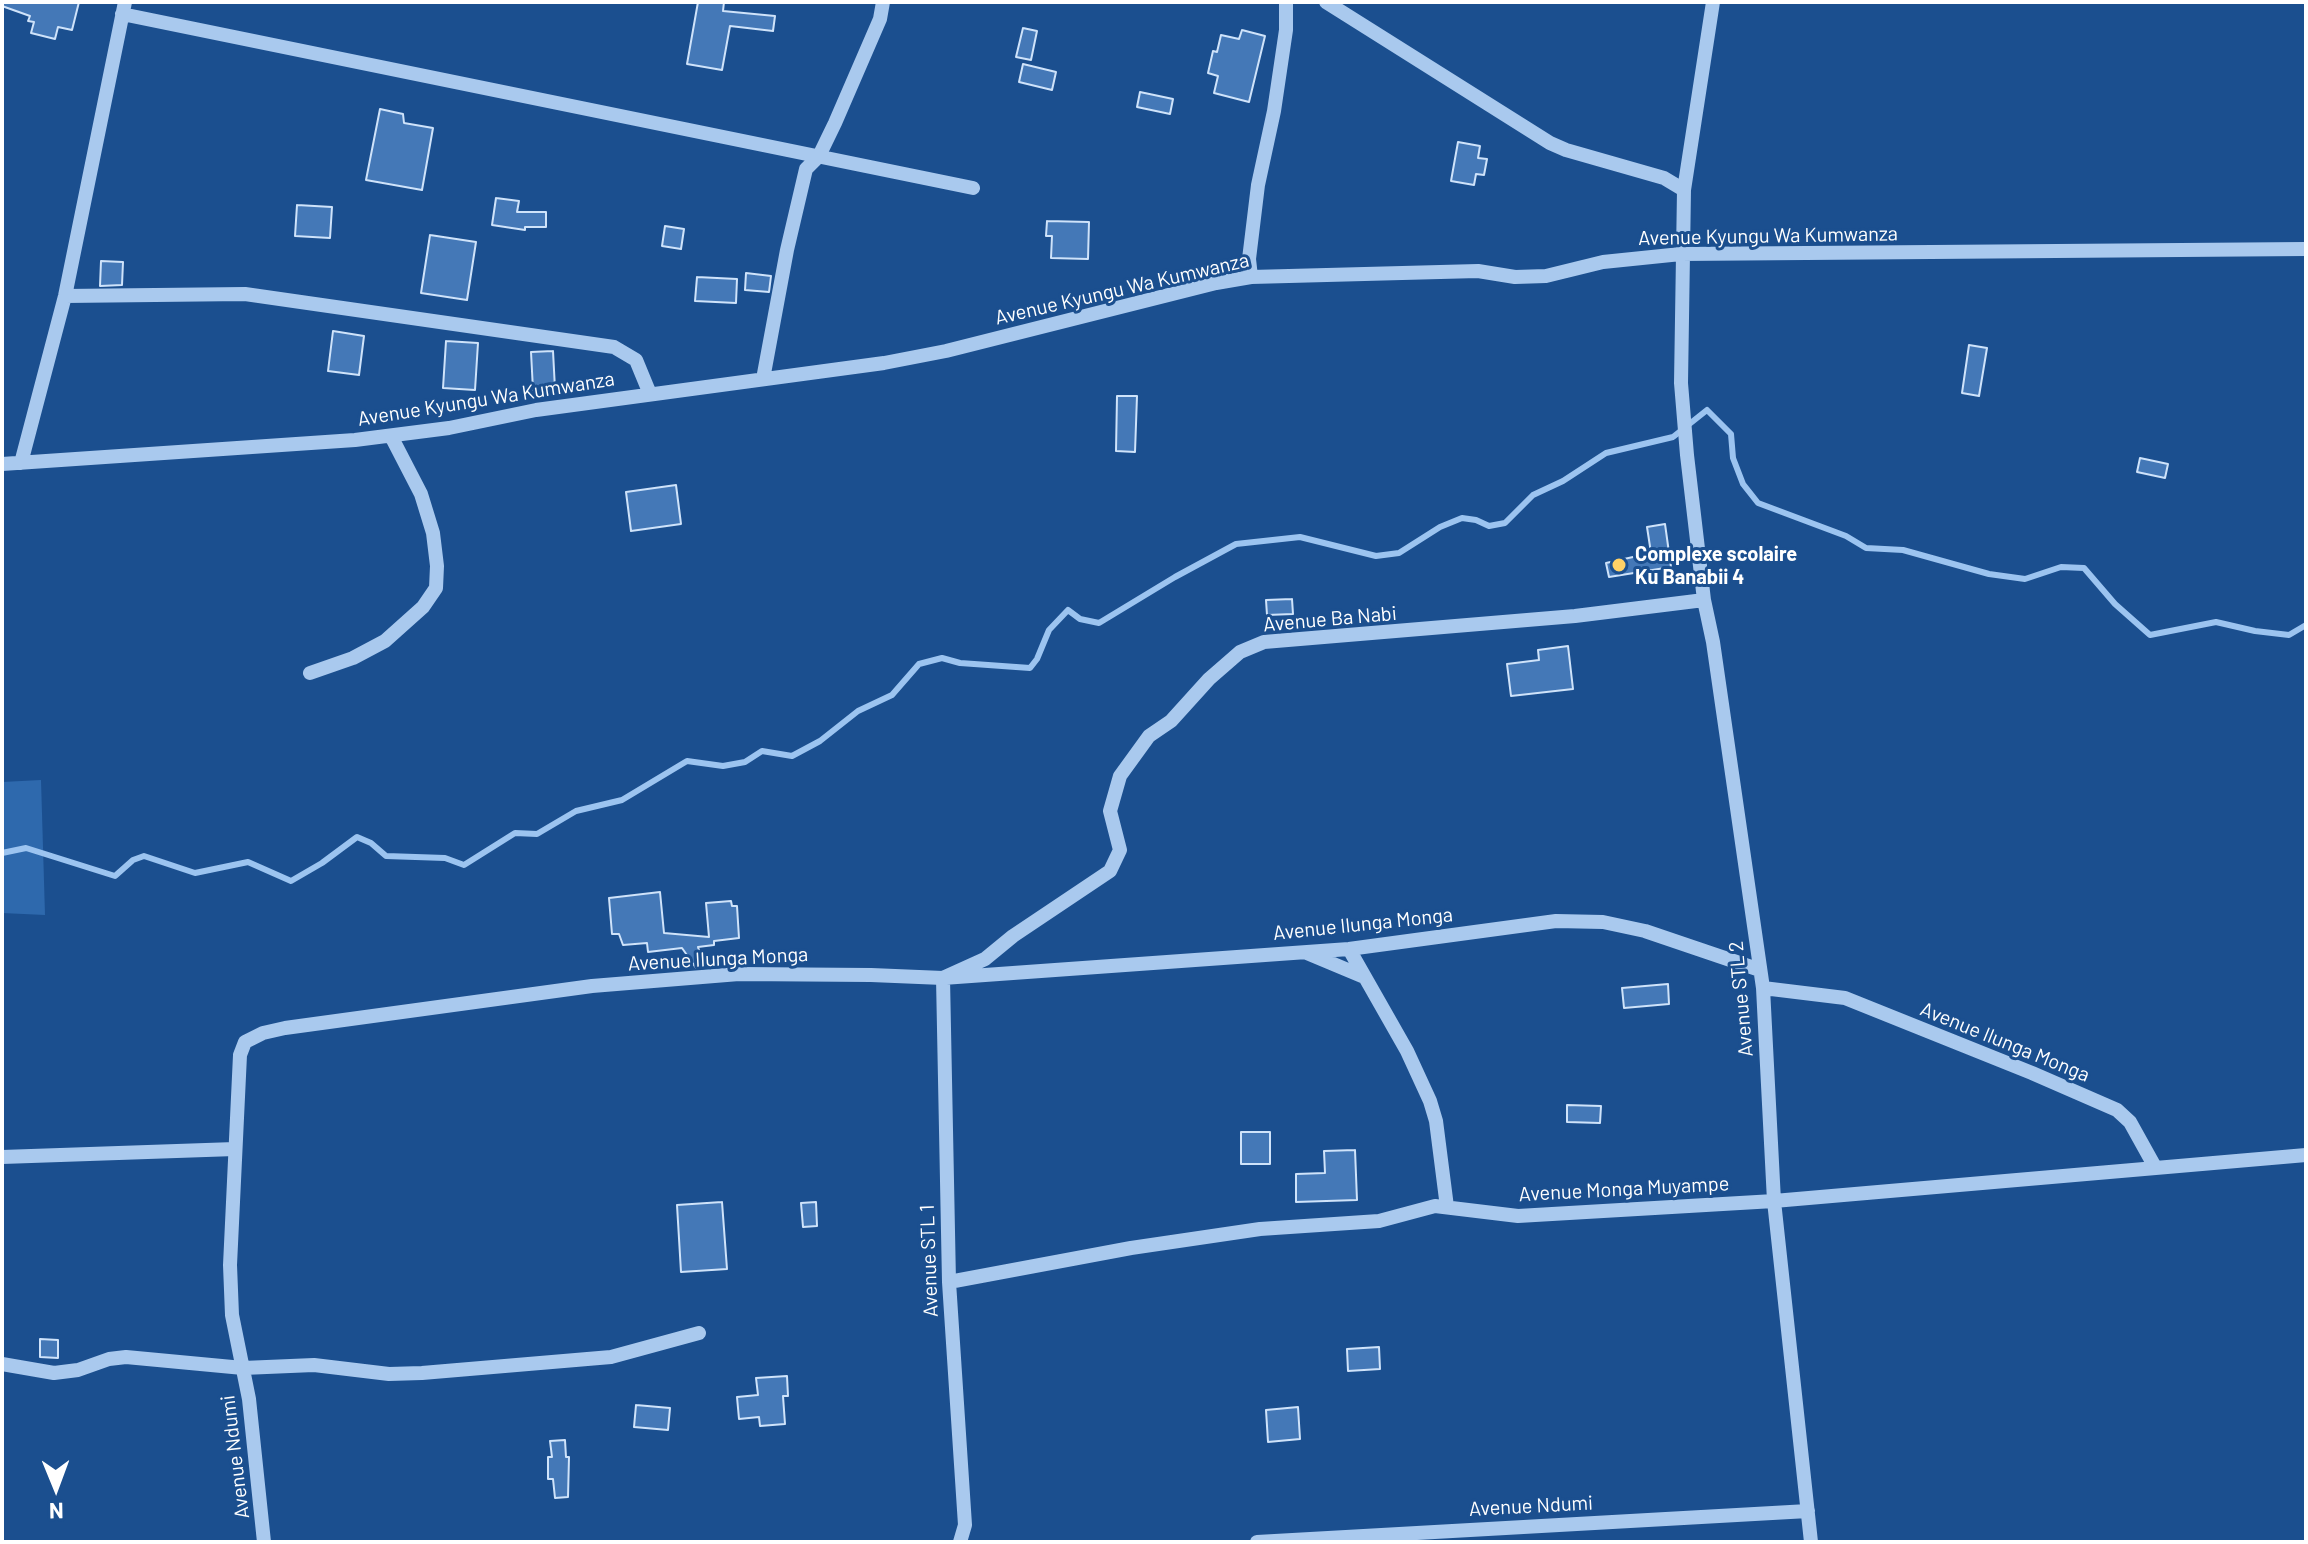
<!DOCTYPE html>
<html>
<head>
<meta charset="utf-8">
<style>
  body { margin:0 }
  #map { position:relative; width:2308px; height:1544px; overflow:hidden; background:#1b4f8f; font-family:Barlow,sans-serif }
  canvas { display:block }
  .frame { position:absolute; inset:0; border:4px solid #fff; pointer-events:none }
  .north { position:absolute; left:16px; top:1448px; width:80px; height:80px; -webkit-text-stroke:6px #1b4f8f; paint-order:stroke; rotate:179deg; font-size:22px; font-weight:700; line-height:32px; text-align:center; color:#fff }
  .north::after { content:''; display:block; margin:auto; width:28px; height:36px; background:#fff; clip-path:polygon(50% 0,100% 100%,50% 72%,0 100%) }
</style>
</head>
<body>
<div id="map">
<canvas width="2308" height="1544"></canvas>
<div class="frame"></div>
<div class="north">N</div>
</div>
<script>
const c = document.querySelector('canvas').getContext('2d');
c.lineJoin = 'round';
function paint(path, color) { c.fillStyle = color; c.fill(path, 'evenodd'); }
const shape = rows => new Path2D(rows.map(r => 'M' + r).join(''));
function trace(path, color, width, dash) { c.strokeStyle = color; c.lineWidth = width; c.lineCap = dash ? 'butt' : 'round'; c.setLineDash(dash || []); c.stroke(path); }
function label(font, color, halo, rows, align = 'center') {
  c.font = font + ' Barlow,sans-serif'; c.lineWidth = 6; c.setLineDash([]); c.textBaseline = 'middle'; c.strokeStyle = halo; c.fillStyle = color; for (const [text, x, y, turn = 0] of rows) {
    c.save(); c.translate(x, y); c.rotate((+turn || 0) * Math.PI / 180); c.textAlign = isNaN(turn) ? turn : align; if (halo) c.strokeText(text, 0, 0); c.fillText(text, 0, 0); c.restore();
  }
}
paint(shape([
  [41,780,45,915,2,913,2,782]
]), '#2e69ad');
trace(shape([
  [2,853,26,848,115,876,133,860,144,856,195,873,248,862,291,881,322,863,357,837,371,843,386,856,445,858,464,865,515,833,537,834,576,811,622,800,687,761,723,766,745,762,762,751,792,756,820,741,858,711,892,695,919,664,942,658,960,663,1030,668,1037,659,1049,630,1068,610,1080,619,1099,623,1175,577,1236,544,1300,537,1376,556,1399,553,1440,527,1462,518,1476,520,1489,526,1505,523,1533,495,1563,481,1606,453,1673,437,1707,410,1731,434,1733,458,1743,484,1758,503,1846,536,1866,548,1903,550,1989,574,2025,579,2061,567,2084,568,2115,604,2150,635,2216,622,2255,631,2289,635,2306,625]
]), '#9cc4f0', 6);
const building = shape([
  [2,2,79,2,72,30,58,27,55,39,31,33,34,22,28,21,30,16,2,6,2,2],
  [698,2,724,2,723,11,775,16,773,31,730,26,722,70,687,64,698,2],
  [1023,28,1037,31,1031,60,1016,57,1023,28],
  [1242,30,1265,36,1249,102,1214,93,1218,76,1208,73,1213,51,1217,52,1221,35,1239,39,1242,30],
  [1023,64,1056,72,1052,90,1019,82,1023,64],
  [1140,92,1173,99,1170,114,1137,107,1140,92],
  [380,109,403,114,404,123,433,128,422,190,366,180,380,109],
  [1458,142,1480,146,1478,158,1487,159,1484,175,1476,174,1474,185,1451,181,1458,142],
  [496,198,519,201,517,212,546,212,546,227,525,227,525,230,492,225,496,198],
  [297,205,332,207,330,238,295,236,297,205],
  [1047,221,1089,222,1088,259,1051,258,1052,236,1046,236,1047,221],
  [665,226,684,229,681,249,662,246,665,226],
  [430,235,476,242,467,300,421,293,430,235],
  [101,261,123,262,122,285,100,286,101,261],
  [746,273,771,276,769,292,745,290,746,273],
  [697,277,737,279,736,303,695,301,697,277],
  [333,331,364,336,359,375,328,371,333,331],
  [446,341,478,343,475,390,443,388,446,341],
  [1969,345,1987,348,1979,396,1962,393,1969,345],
  [553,351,555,389,533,390,531,352,553,351],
  [1117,396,1137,396,1135,452,1116,451,1117,396],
  [2140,458,2168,464,2165,478,2137,472,2140,458],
  [676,485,681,524,631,531,626,492,676,485],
  [1665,524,1671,567,1609,577,1606,563,1651,553,1647,527,1665,524],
  [1292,599,1293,614,1267,615,1266,600,1292,599],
  [1568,646,1573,689,1511,696,1507,664,1539,660,1538,650,1568,646],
  [660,892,664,933,709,937,706,903,731,901,732,906,737,906,739,938,714,941,714,945,698,947,704,967,696,968,682,948,648,952,647,943,623,945,619,934,612,934,609,898,660,892],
  [1668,984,1669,1004,1624,1008,1622,988,1668,984],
  [1567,1105,1601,1106,1600,1123,1567,1122,1567,1105],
  [1241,1132,1270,1132,1270,1164,1241,1164,1241,1132],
  [1355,1150,1357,1200,1296,1202,1296,1174,1325,1173,1324,1151,1355,1150],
  [722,1202,727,1269,681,1272,677,1205,722,1202],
  [816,1202,817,1226,803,1227,801,1203,816,1202],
  [40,1339,58,1340,58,1358,40,1357,40,1339],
  [1379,1347,1380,1369,1348,1371,1347,1349,1379,1347],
  [787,1376,788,1396,783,1396,785,1424,760,1426,759,1417,739,1419,737,1397,758,1395,756,1378,787,1376],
  [636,1405,670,1408,668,1430,634,1427,636,1405],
  [1298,1407,1300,1439,1268,1442,1266,1410,1298,1407],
  [565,1440,566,1457,569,1457,568,1497,555,1498,553,1479,548,1479,548,1457,552,1457,550,1441,565,1440]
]);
paint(building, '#4478b7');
trace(building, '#cfe3fa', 2);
trace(shape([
  [1326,2,1550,143,1566,150,1664,178,1684,190],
  [1713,2,1684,190,1681,383,1687,455,1704,600,1713,642,1763,988,1774,1201,1811,1542],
  [122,14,973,188],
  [1251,277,1249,259,1258,185,1274,111,1286,30,1286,2],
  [65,296,245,294,614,347,636,360,650,394],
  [763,379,787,250,806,169,819,156,835,123,880,19,883,2],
  [21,463,65,296,125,2],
  [2,464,355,440,449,428,536,410,884,363,946,351,1216,283,1251,277,1478,271,1515,277,1546,276,1603,262,1681,254,2306,249],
  [310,673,353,658,385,641,423,607,436,588,437,566,433,533,421,494,391,436],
  [1349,949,1407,1051,1430,1101,1436,1121,1447,1207],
  [1307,953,1362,976],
  [1763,988,1845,998,2032,1073,2117,1110,2130,1122,2155,1167],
  [2,1157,235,1149],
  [949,1282,1131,1248,1260,1229,1379,1221,1435,1206,1518,1216,1774,1201,2306,1155],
  [2,1364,54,1373,78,1370,109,1359,126,1357,243,1368,314,1365,389,1374,422,1373,611,1357,699,1333],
  [264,1542,249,1399,232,1315,230,1265,240,1055,245,1042,263,1033,285,1028,592,986,739,974,871,975,943,978,1349,949,1556,921,1603,922,1645,931,1760,970],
  [960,1542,965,1525,949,1282,943,978,985,959,1013,936,1110,871,1120,850,1110,811,1120,776,1149,736,1171,721,1209,679,1240,652,1264,642,1575,616,1704,600],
  [1257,1542,1808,1511]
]), '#a9c9ee', 14);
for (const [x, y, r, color] of [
  [1619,565,8,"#ffd166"]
]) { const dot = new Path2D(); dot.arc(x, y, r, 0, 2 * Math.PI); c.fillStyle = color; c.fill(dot); trace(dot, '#1b4f8f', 3); }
label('20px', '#fff', '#1b4f8f', [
  ["Avenue Kyungu Wa Kumwanza",1768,236,-1],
  ["Avenue Kyungu Wa Kumwanza",1122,289,-13],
  ["Avenue Kyungu Wa Kumwanza",486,399,-9],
  ["Avenue Ba Nabi",1330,619,-5],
  ["Avenue Ilunga Monga",1363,924,-6],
  ["Avenue Ilunga Monga",718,959,-3],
  ["Avenue STL 2",1741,999,-95],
  ["Avenue Ilunga Monga",2005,1042,22],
  ["Avenue Monga Muyampe",1624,1189,-3],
  ["Avenue STL 1",929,1261,-92],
  ["Avenue Ndumi",235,1457,-97],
  ["Avenue Ndumi",1531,1506,-3]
]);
label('bold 20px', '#fff', '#1b4f8f', [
  ["Complexe scolaire",1635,554],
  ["Ku Banabii 4",1635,577]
], 'left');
</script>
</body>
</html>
